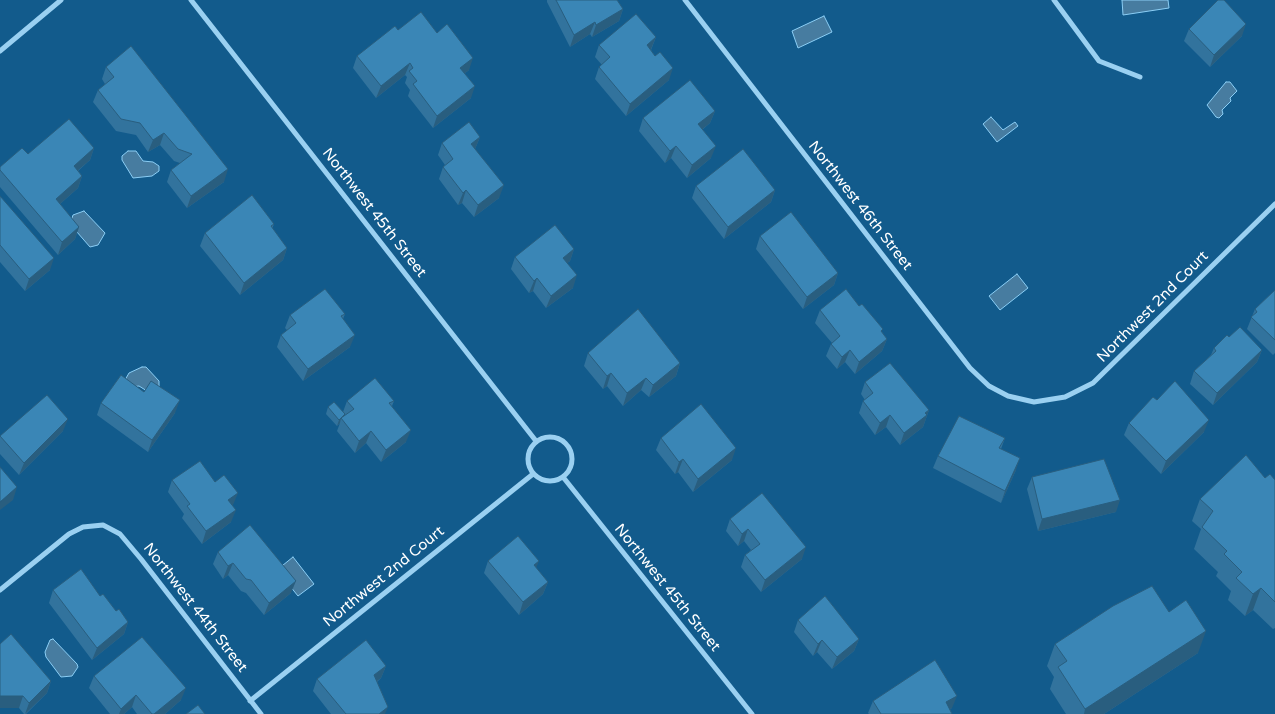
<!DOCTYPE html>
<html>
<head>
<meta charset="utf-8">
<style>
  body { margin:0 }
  canvas { display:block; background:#125b8c }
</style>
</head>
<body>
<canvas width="1275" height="714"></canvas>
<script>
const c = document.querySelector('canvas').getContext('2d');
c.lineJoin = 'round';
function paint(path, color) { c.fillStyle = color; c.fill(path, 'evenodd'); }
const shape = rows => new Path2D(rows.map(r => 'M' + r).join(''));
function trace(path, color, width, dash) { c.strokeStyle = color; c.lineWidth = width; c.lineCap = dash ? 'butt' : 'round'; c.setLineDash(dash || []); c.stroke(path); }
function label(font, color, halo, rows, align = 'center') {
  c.font = font + ' "Varela Round",sans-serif'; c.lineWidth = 4.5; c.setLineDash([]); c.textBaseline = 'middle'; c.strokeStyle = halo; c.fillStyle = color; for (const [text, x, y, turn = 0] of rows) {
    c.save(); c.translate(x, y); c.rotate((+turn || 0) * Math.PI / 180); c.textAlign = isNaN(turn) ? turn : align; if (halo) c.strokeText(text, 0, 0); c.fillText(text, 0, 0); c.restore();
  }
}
const water = shape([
  [1122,0,1168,0,1169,8,1123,15,1122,0],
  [824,16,832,32,798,48,792,31,824,16],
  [1226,82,1230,82,1237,91,1230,98,1231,101,1222,110,1223,114,1219,118,1216,117,1207,105,1226,82],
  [991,117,1003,130,1015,122,1018,126,997,142,983,124,991,117],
  [128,151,136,151,143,161,153,162,159,166,159,171,152,176,133,178,122,160,122,156,128,151],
  [84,211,105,233,98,245,90,247,70,224,73,215,84,211],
  [1017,274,1028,288,1000,310,989,296,1017,274],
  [142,367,146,367,159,381,159,387,147,391,139,386,131,387,125,380,129,373,142,367],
  [293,557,314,584,298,596,277,570,293,557],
  [53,639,77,664,78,667,72,676,61,677,46,657,45,652,50,640,53,639]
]);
paint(water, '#477ca0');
trace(water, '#8bcef5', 1);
trace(shape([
  [191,0,536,441],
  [685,0,970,368,989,386,1008,396,1034,402,1065,397,1093,383,1275,204],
  [1054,0,1099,61,1140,77],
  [0,51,61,0],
  '528 459a22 22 0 1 1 44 0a22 22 0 1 1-44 0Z',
  [563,477,752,714],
  [0,590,69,534,83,527,103,525,120,534,141,559,261,714],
  [250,701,533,474]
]), '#9ad0f1', 5);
paint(shape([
  [547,0,617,0,623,9,619,21,592,37,590,34,570,47,547,2],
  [1189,29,1242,36,1210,67,1184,41],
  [398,30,469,70,465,73,471,98,433,128,408,96,410,90,405,83,407,77,405,75,376,98,353,68,357,56],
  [656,37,651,50,669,80,626,116,595,79,599,67,602,65,595,57,599,45],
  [106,67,224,182,187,208,167,182,171,170,180,163,174,161,160,145,148,152,136,135,116,131,93,102,98,90,105,84,102,79],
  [715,111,710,123,702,130,711,158,687,178,671,158,665,163,639,131,643,118],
  [480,137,475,149,499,198,474,217,462,203,458,205,439,179,443,167,445,165,438,155,442,143],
  [94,148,90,160,78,171,82,176,78,188,60,204,79,227,75,239,58,255,0,187,0,167,28,154],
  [696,186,775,190,771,202,724,239,692,198],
  [0,196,50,270,25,291,0,262],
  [274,224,272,229,287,248,283,260,240,295,200,246,205,233],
  [760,236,838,273,834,285,803,309,756,249],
  [574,249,570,261,567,263,573,288,546,308,533,291,529,293,511,269,515,257],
  [1275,290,1275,353,1273,355,1247,329,1255,309],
  [820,310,882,333,887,339,882,351,855,374,845,362,837,369,826,356,831,344,832,343,815,323],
  [345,314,343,319,350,347,303,381,277,347,281,335,287,330,285,328,290,315],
  [1229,337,1262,350,1257,362,1213,405,1190,384,1194,371,1211,355,1214,348],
  [588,353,680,363,676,376,649,397,641,390,623,406,607,386,603,389,584,366],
  [865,382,929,410,923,427,900,445,886,427,875,435,859,413,863,401,865,400,861,394],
  [1157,400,1204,432,1161,474,1124,435,1129,423],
  [347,401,394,401,392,406,406,442,381,462,366,443,355,453,337,431,340,423,337,426,326,414,328,407,343,412],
  [101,403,175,413,148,452,97,415],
  [63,431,19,475,0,454,0,436],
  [661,438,732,460,693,492,678,472,675,474,656,450],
  [1005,438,1001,449,1016,470,1001,503,933,468,938,456],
  [1032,477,1116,512,1038,531,1027,489],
  [1265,478,1275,480,1275,628,1273,629,1253,610,1245,616,1228,600,1231,591,1216,576,1218,572,1194,549,1201,529,1192,521,1200,499],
  [172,480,215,482,233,505,232,506,231,522,202,544,182,518,184,514,168,492],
  [730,519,802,559,761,592,741,567,745,555,751,550,744,541,738,546,726,531],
  [218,552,291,593,264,615,246,593,241,591,228,575,223,579,213,564],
  [488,561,548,582,543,594,519,615,484,573],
  [53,590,116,611,128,622,124,634,92,660,49,603],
  [1169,612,1198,653,1104,714,1066,714,1050,689,1054,677,1047,666,1055,644],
  [798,620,859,639,854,651,832,669,817,652,813,656,794,632],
  [0,644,51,681,47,693,26,714,24,714,19,708,0,708],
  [386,666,381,678,377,682,385,714,331,714,313,691,317,679],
  [94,676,181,700,165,714,137,714,132,707,124,714,110,714,89,688],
  [873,701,952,708,950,709,952,714,869,714,868,713]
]), '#32739d');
paint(shape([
  [623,9,619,21,592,37,596,25],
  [595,22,590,34,570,47,574,35],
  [1246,24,1242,36,1210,67,1214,55],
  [656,37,651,49,642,57,647,45],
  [473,58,469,70,456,80,460,68],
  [410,63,405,75,376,98,381,86],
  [673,68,669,80,626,116,630,104],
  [475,86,471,98,433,128,437,116],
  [715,111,710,123,693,137,698,124],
  [164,133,160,145,148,152,153,140],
  [480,137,475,149,471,144],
  [676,146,671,158,665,163,670,151],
  [716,146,711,158,687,178,692,165],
  [94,148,90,160,69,178,74,166],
  [228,169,224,182,187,208,191,196],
  [82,176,78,188,52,211,56,199],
  [504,185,499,198,474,217,478,205],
  [466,190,462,203,458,205,463,193],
  [775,190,771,202,724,239,728,227],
  [79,227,75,239,58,255,62,242],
  [287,248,283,260,240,295,244,283],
  [574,249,570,261,559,270,563,258],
  [54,258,50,270,25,291,29,279],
  [838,273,834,285,803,309,807,297],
  [577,275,573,288,546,308,551,296],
  [537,278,533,291,529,293,534,281],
  [355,335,350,347,303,381,308,369],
  [887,339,882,351,855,374,859,362],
  [850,350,845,362,837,369,842,357],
  [1262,350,1257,362,1213,405,1217,393],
  [680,363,676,376,649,397,653,385],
  [611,373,607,386,603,389,607,376],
  [646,378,641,390,623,406,627,393],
  [180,400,175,413,148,452,152,440],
  [929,410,923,427,900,445,904,433],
  [345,414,343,420,341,418,340,423,337,426,339,420],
  [890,415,886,427,875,435,880,423],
  [68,419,63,431,19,475,24,463],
  [1209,420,1204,432,1161,474,1166,461],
  [411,430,406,442,381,462,386,450],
  [371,431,366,443,355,453,359,441],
  [736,448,732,460,693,492,698,479],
  [1020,458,1016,470,1001,503,1005,491],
  [683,459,678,472,675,474,679,462],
  [17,487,13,500,0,510,0,502],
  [238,493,233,505,224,512,228,500],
  [1120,500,1116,512,1038,531,1042,519],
  [236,510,231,522,202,544,206,531],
  [748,529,744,541,738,546,742,534],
  [806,547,802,559,761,592,765,580],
  [539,561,534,573,534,565],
  [233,563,228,575,223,579,228,566],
  [296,581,291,593,264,615,269,603],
  [548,582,543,594,519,615,523,602],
  [1261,588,1253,610,1245,616,1253,594],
  [128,622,124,634,92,660,97,648],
  [1206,631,1198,653,1104,714,1084,714,1085,709],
  [859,639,854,651,832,669,837,657],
  [822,640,817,652,813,656,818,644],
  [386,666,381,678,369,687,374,675],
  [51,681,47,693,25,714,29,703],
  [186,688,181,700,165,714,154,714],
  [136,695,132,707,124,714,119,714,121,709],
  [0,696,23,696,19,708,0,708],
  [957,696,952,708,941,714,946,702],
  [388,707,385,714,379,714]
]), '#295e7f');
const building = shape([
  [556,0,617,0,623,9,596,25,595,22,574,35,556,0],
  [1218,0,1224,0,1246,24,1214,55,1189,29,1218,0],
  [421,12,437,33,447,24,473,58,460,68,475,86,437,116,413,84,417,81,409,71,413,68,410,63,381,86,357,56,395,26,398,30,421,12],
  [636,14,656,37,647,45,655,56,660,52,673,68,630,104,599,67,610,57,599,45,636,14],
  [131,46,228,169,191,196,171,170,192,154,178,149,164,133,153,140,140,123,121,119,98,90,114,77,106,67,131,46],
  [690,80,715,111,698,124,716,146,692,165,676,146,670,151,643,118,690,80],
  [69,119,94,148,74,166,82,176,56,199,79,227,62,242,0,170,0,167,22,148,28,154,69,119],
  [469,122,480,137,471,144,504,185,478,205,466,190,463,193,443,167,453,159,442,143,469,122],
  [743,149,775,190,728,227,696,186,743,149],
  [252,195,274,224,271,226,287,248,244,283,205,233,252,195],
  [0,196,54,258,29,279,0,245,0,196],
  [791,212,838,273,807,297,760,236,791,212],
  [555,225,574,249,563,258,577,275,551,296,537,278,534,281,515,257,555,225],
  [325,289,345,314,341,316,355,335,308,369,281,335,296,323,290,315,325,289],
  [846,289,859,306,862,304,883,329,881,331,887,339,859,362,850,350,842,357,831,344,840,336,820,310,846,289],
  [1275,290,1275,340,1251,317,1257,312,1255,309,1275,290],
  [638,309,680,363,653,385,646,378,627,393,611,373,607,376,588,353,638,309],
  [1240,327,1262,350,1217,393,1194,371,1216,351,1214,348,1227,335,1229,337,1240,327],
  [890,363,929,410,925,413,927,415,904,433,890,415,880,423,863,401,873,393,865,382,890,363],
  [121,375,144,392,151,381,180,400,152,440,101,403,121,375],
  [375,378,394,401,389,403,411,430,386,450,371,431,359,441,341,418,354,409,347,401,375,378],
  [1175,381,1209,420,1166,461,1129,423,1153,397,1157,400,1175,381],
  [47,395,68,419,24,463,0,436,47,395],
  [334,402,345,414,339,420,328,407,334,402],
  [701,404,736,448,698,479,683,459,679,462,661,438,701,404],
  [959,416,1005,438,999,448,1020,458,1005,491,938,456,959,416],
  [1246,455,1265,478,1270,474,1275,480,1275,602,1261,588,1253,594,1236,578,1242,572,1224,554,1227,551,1202,527,1213,511,1200,499,1246,455],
  [1104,459,1120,500,1042,519,1032,477,1104,459],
  [200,461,215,482,224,475,238,493,228,500,236,510,206,531,187,506,190,504,172,480,200,461],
  [0,467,17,487,0,502,0,467],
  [762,493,806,547,765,580,745,555,760,544,748,529,742,534,730,519,762,493],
  [250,525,296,581,269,603,251,580,246,579,233,563,228,566,218,552,250,525],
  [518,536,539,561,534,565,548,582,523,602,488,561,518,536],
  [81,569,100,596,103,594,116,611,119,609,128,622,97,648,53,590,81,569],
  [1152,586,1169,612,1186,600,1206,631,1085,709,1058,667,1067,661,1055,644,1113,606,1152,586],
  [825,596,859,639,837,657,822,640,818,644,798,620,825,596],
  [11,634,51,681,29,703,23,696,0,696,0,644,11,634],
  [142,637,186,688,154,714,152,714,136,695,121,709,94,676,142,637],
  [366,640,386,666,374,675,388,707,379,714,346,714,317,679,366,640],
  [935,660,957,696,946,702,952,714,881,714,873,701,935,660],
  [198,705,205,714,186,714,198,705]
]);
paint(building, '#3a86b6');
trace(building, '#295e7f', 1);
label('15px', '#fff', '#125b8c', [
  ["Northwest 46th Street",860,206,52],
  ["Northwest 45th Street",374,213,52],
  ["Northwest 2nd Court",1153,307,-45],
  ["Northwest 2nd Court",384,577,-39],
  ["Northwest 45th Street",667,588,51],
  ["Northwest 44th Street",195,608,52]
]);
</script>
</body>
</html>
